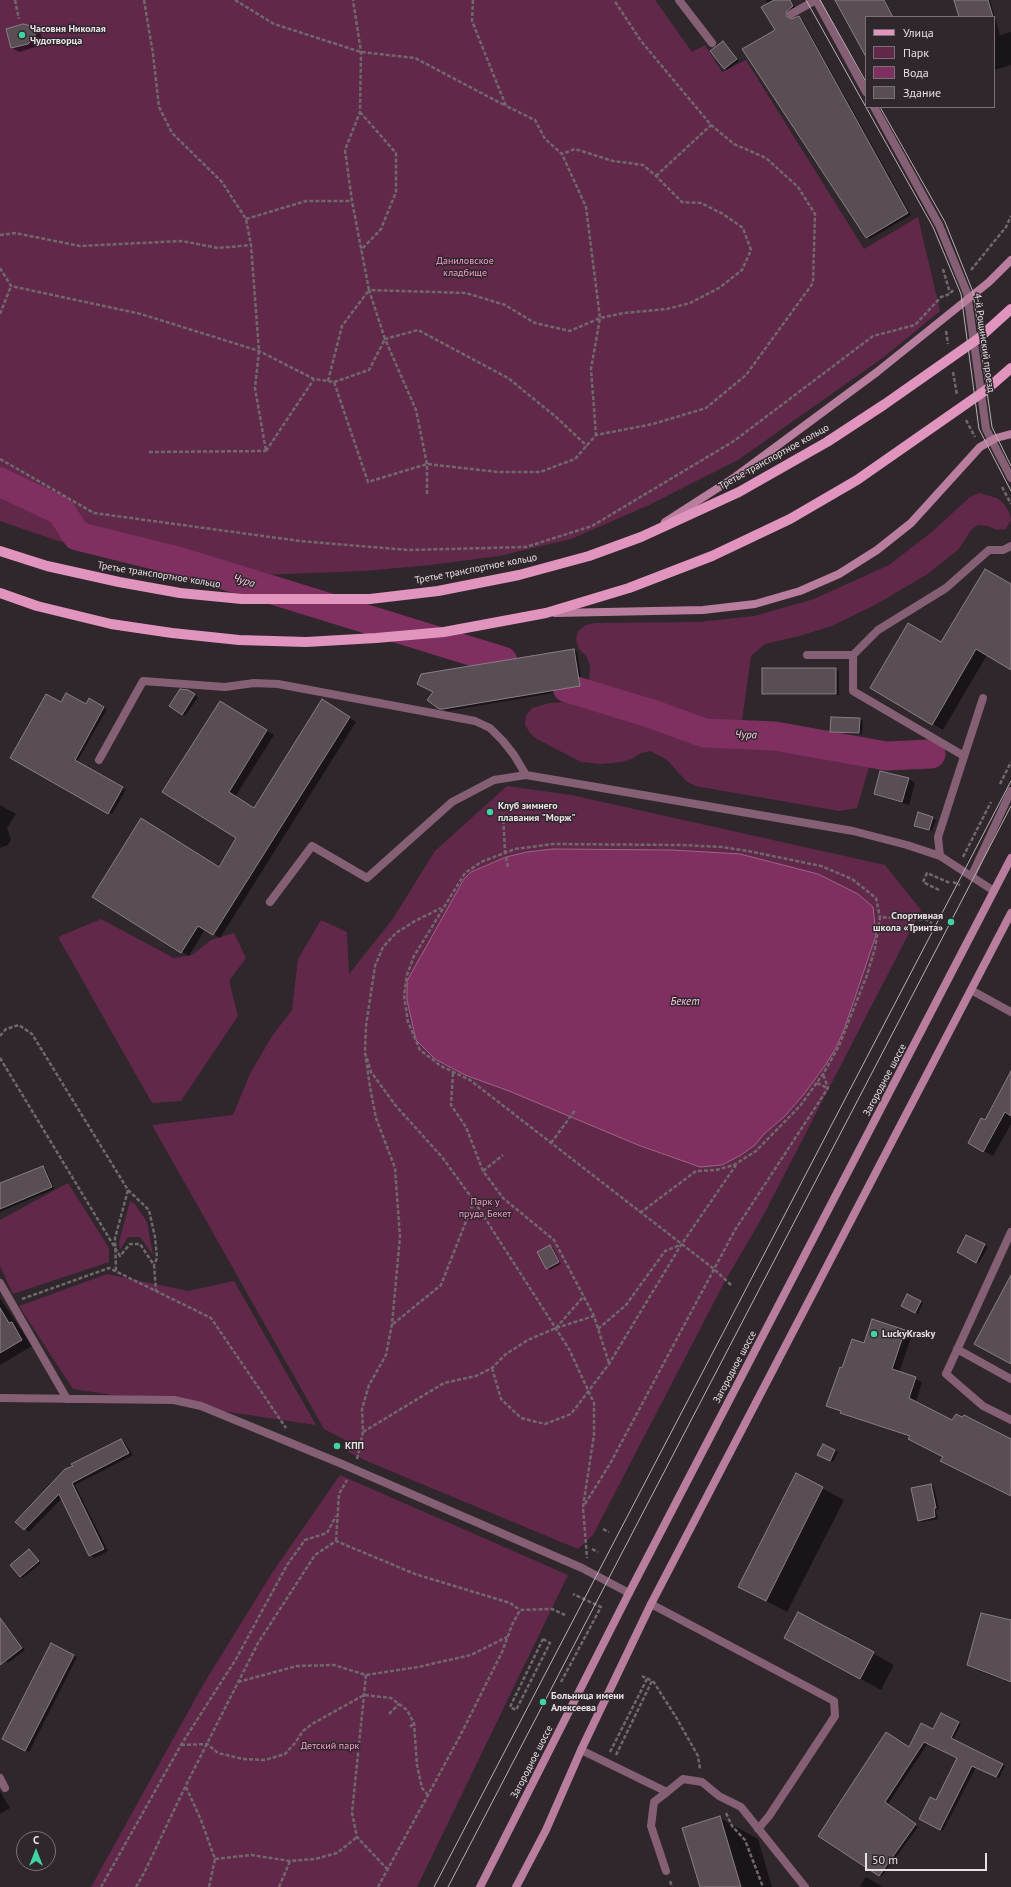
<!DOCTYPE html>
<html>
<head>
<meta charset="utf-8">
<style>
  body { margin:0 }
  #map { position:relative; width:1011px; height:1887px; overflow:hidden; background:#30272c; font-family:"PT Sans",sans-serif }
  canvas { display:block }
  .legend { position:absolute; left:865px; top:16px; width:130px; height:92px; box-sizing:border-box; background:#30272c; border:1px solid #797175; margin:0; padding:5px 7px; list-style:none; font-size:12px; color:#e6e0e3 }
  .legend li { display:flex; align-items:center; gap:8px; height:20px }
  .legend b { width:20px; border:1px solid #797175 }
  .north { position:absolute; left:16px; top:1831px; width:40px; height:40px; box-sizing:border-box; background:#30272c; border:1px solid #797175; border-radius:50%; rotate:0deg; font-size:11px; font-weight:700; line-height:16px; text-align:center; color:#e6e0e3 }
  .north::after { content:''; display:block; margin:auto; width:14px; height:18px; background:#40d4a2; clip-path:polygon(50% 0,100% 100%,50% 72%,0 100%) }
  .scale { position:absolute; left:865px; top:1853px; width:122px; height:18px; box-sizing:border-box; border:2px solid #e6e0e3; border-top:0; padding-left:5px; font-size:12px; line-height:14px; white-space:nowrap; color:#e6e0e3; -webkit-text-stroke:3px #30272c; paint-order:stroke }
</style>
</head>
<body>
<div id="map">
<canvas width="1011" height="1887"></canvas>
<ul class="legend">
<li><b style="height:5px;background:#e194be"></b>Улица</li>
<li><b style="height:11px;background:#61284a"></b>Парк</li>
<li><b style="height:11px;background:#7f2f60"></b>Вода</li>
<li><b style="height:11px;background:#584e53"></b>Здание</li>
</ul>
<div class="north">С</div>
<div class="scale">50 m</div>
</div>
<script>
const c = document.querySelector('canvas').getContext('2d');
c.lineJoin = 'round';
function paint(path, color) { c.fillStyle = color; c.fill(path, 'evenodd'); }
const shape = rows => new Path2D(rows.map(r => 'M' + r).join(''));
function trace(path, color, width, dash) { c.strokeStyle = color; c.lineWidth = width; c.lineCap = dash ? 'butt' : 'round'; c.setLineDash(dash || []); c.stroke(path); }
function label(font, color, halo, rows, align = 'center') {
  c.font = font + ' "PT Sans",sans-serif'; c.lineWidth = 3; c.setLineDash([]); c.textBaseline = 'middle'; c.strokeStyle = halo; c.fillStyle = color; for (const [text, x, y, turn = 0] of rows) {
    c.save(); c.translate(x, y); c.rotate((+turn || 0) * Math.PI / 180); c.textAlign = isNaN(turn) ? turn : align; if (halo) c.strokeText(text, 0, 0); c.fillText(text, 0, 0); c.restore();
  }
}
paint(shape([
  [0,0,655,0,692,52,705,45,722,72,746,60,864,249,918,217,940,311,884,357,738,460,647,506,571,539,499,556,431,565,364,571,259,575,142,562,58,541,0,521],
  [979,493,997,498,1004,504,1009,512,1011,520,1006,529,997,530,988,526,978,525,971,530,958,550,926,575,875,605,832,626,799,636,765,644,751,656,742,720,743,724,751,729,867,748,872,756,857,808,839,811,695,786,686,781,667,760,650,751,641,753,632,759,621,762,601,764,581,762,537,739,530,733,525,725,526,716,532,708,550,703,568,702,578,700,585,693,589,685,590,665,586,656,579,649,576,640,578,631,586,625,595,623,699,622,754,616,814,599,889,565,933,531,970,497],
  [507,786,571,795,885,865,921,910,763,1216,725,1281,593,1535,578,1549,369,1462,348,1452,351,1443,324,1429,152,1125,233,1115,250,1074,272,1036,292,1010,298,959,321,920,347,932,349,974,392,920,435,851],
  [101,919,174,958,192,955,211,940,234,933,246,958,229,981,238,1016,181,1101,152,1103,58,937],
  [68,1183,109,1248,109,1262,13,1294,0,1266,0,1220],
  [130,1201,135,1204,147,1222,153,1255,140,1237,128,1237,120,1250,119,1242],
  [107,1274,188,1291,234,1281,316,1425,73,1389,19,1306],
  [340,1475,568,1575,417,1887,91,1887,203,1685,272,1573]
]), '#61284a');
const water = shape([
  [553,849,673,850,740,854,818,874,858,894,873,907,876,935,845,1027,836,1048,824,1067,804,1094,785,1116,764,1134,755,1145,741,1155,722,1165,700,1167,638,1145,509,1091,465,1075,435,1059,416,1040,407,1000,407,981,464,879,471,872,506,857,527,852,553,849]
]);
paint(water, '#7f2f60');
trace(water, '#9e6487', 1);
paint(shape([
  [766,0,791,0,796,8,789,13,789,20,798,17,802,19,911,215,870,239,867,237],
  [836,0,885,0,894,17,866,17,866,55],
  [955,0,990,0,1000,35,1011,32,1011,65,994,70,994,17,960,17],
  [31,27,41,34,42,41,35,47,19,52,12,48],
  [723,42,739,61,727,70,724,68],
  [1011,585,1011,669,987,655,943,730,871,688,942,643],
  [573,650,577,652,583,688,448,711,439,708],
  [763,669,836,669,839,671,839,695,766,695,763,694],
  [188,691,198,697,185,716,170,706],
  [90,700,107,709,77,762,126,790,112,814,11,758,62,704,86,706],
  [329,704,356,722,220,938,205,929,189,956,93,897,219,868,238,838,164,792,227,706,274,735,235,797,254,809],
  [860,719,863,721,862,734,834,733,831,731],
  [909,779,915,783,909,805,882,797,875,793],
  [0,805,16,814,7,828,11,840,8,845,0,848],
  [919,813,936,820,932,831,918,827],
  [1011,1073,1011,1124,993,1156,969,1143,985,1121],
  [43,1167,46,1169,54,1189,0,1212,0,1185],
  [966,1236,988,1247,979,1263,958,1252],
  [550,1246,553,1248,561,1264,550,1270,547,1268],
  [908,1295,923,1303,918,1314,903,1305],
  [0,1298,32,1346,0,1365],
  [872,1320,912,1335,899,1372,922,1382,916,1402,953,1421,1011,1440,1011,1495,911,1437,849,1416,828,1406,843,1369,864,1344],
  [121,1440,125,1443,133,1455,75,1485,108,1551,95,1558,90,1555,62,1498,29,1532,16,1522],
  [823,1445,838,1452,833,1462,822,1456],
  [797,1475,844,1500,787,1612,740,1587],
  [931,1485,934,1487,939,1509,936,1510,938,1519,922,1522,919,1520],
  [29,1550,41,1563,23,1578,20,1576],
  [799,1613,894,1665,881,1690,806,1650],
  [1011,1621,1011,1683,979,1671,968,1664],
  [6,1628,25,1650,8,1663,5,1661,0,1665,0,1633],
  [51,1644,77,1657,29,1752,3,1739],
  [941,1714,961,1724,953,1740,1005,1766,999,1778,976,1767,943,1831,920,1818,936,1801,958,1758,928,1743,888,1804,918,1827,882,1876,820,1835,910,1748,933,1731],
  [0,1791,10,1808,0,1814],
  [720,1818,758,1839,772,1887,701,1887],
  [866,1877,873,1881,883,1887,863,1887,860,1886]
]), '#0007');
trace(shape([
  [0,482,61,511,77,536,178,561,503,661],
  [567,688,649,713,705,733,775,736,886,756,931,754]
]), '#7f2f60', 29);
const building = shape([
  [774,0,790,0,793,6,787,11,786,16,791,19,799,16,908,213,866,238,742,49,775,30,761,7,774,0],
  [835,0,884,0,893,17,866,17,866,57,835,0],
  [954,0,988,0,993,17,959,17,954,0],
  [23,24,32,26,35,29,35,37,28,44,11,48,6,29,23,24],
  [723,41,737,59,724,69,710,51,723,41],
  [985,569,1011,584,1011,670,976,649,932,725,870,688,908,623,941,642,985,569],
  [574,649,580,686,443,709,439,709,427,700,433,692,417,684,421,674,574,649],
  [762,668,836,668,836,694,762,694,762,668],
  [180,689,188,690,195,694,182,715,169,706,180,689],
  [66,693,86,704,89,698,104,707,75,760,123,787,108,814,10,758,46,694,61,702,66,693],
  [322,699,350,717,213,935,198,926,181,953,92,897,141,818,219,867,236,838,162,792,220,701,267,730,229,792,254,808,322,699],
  [831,717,860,718,859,733,830,732,831,717],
  [880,771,909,778,902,802,874,794,880,771],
  [918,812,933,817,929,830,914,826,918,812],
  [1011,1071,1011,1116,1005,1112,983,1152,968,1143,981,1118,985,1120,1011,1071],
  [43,1166,52,1187,0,1209,0,1183,43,1166],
  [966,1235,985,1244,976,1263,957,1252,966,1235],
  [550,1245,559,1262,546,1269,537,1252,550,1245],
  [1011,1275,1011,1364,974,1344,1011,1275],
  [907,1294,921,1301,915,1313,901,1306,907,1294],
  [0,1308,9,1323,12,1322,22,1340,0,1353,0,1308],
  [872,1319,905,1330,892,1369,916,1377,909,1398,952,1420,956,1414,962,1417,964,1415,1011,1439,1011,1496,940,1461,943,1457,908,1439,910,1436,840,1413,841,1411,826,1406,840,1367,842,1368,852,1339,864,1343,872,1319],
  [121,1439,129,1453,72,1483,104,1549,89,1556,59,1494,24,1530,15,1522,65,1469,73,1466,71,1464,121,1439],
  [823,1444,835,1450,830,1461,817,1455,823,1444],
  [796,1473,823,1487,766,1601,738,1587,796,1473],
  [931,1484,936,1508,934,1508,935,1517,918,1521,911,1488,931,1484],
  [29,1549,39,1561,20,1577,10,1565,29,1549],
  [798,1612,874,1652,860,1679,784,1638,798,1612],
  [981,1613,1011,1620,1011,1682,967,1665,981,1613],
  [0,1618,22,1648,0,1665,0,1618],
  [51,1643,74,1655,25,1751,2,1739,51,1643],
  [941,1713,959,1722,951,1738,1003,1764,996,1777,972,1766,940,1830,919,1819,930,1797,936,1800,957,1758,924,1742,885,1802,916,1824,879,1876,818,1836,886,1732,909,1747,921,1723,933,1729,941,1713],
  [720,1816,741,1887,700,1887,682,1828,720,1816]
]);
paint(building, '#584e53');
trace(building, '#897e84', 1);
trace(shape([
  [15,0,19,19],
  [144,0,153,54,159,107,172,133,222,182,246,219,251,245,259,351,255,388,266,451],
  [235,0,274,24,361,52,415,58,506,106],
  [473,0,472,21,506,106,535,120,545,139,562,154,586,207,600,318,591,369,596,435],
  [360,112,396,153,396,192,381,229,361,250],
  [656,176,711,125],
  [246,219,306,201,352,201],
  [0,235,15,233,80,246,182,241,218,248,251,245],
  [0,268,11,286,141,314,259,351,314,379,334,382,368,482,427,464,498,472,540,472,575,459,596,435,653,424,706,408,746,375,813,283,815,214,798,187,766,158,734,144,711,125,641,41,614,0],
  [943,269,950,293],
  [971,270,1006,227,1011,216],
  [0,314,11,286],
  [946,331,948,344],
  [953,372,957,395],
  [328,381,342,326,369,290,352,201,345,150,360,112,361,52,353,0],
  [334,382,369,370,385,339,369,290,466,293,505,305,535,323,570,331,600,318,624,313,667,309,690,303,719,288,742,270,751,250,743,228,723,214,701,203,682,202,656,176,643,165,613,161,575,149,562,154],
  [966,420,975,437],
  [266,451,314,379],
  [149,452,266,451],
  [0,459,94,513,300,541,408,550,526,547,592,526,734,441,873,336,915,325,941,297,950,294,953,290],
  [1002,487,1011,504],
  [427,494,427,464,416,410,385,339,418,330,508,378,556,417,587,446],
  [1000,784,1011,762],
  [503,814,505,852],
  [506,857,508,867],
  [963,857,991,802],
  [953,882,960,885],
  [939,890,923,882,927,873,950,883],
  [0,1036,6,1029,19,1025,32,1034,128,1190,115,1238,116,1271],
  [0,1058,120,1256,130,1244,140,1244,154,1265,156,1291],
  [367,1058,371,1072,396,1106,442,1157,474,1201,569,1349,594,1403,594,1435,583,1507,587,1558],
  [453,1073,451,1105,466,1127,483,1171,503,1198,554,1240,594,1316,609,1363],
  [817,1083,827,1088],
  [551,1143,576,1109],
  [483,1171,503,1155],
  [128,1190,149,1210,155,1237,157,1258,154,1265],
  [640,1213,696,1171,716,1170,734,1165,756,1151,800,1106,823,1074,839,1046,867,975,875,948,880,917,927,920,932,923],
  [731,1285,714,1269,470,1080,441,1066,420,1050,408,1022,404,995,407,975,414,956,465,873,481,862,515,849,553,844,682,845,722,847,748,851,821,866,852,879,876,898,880,917],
  [22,1299,109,1268,211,1318,286,1428],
  [393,1324,441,1285,474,1201],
  [556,1328,584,1296],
  [598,1329,626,1305,665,1251,680,1245],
  [492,1368,501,1399,521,1418,545,1424,571,1414,609,1364,681,1245,736,1165],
  [363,1432,444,1383,476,1376,492,1368,506,1354,528,1340,556,1328,594,1316],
  [357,1459,363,1432,362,1409,369,1385,386,1355,392,1324,400,1237,395,1168,376,1118,370,1087,365,1052,366,1026,375,966,383,947,396,933,415,921,441,908],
  [585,1504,611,1462,735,1230,828,1088,823,1074],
  [603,1529,609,1532],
  [336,1541,339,1494,347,1480],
  [592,1549,598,1552],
  [543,1639,550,1643,516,1710,510,1707,543,1639],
  [366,1675,352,1813,357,1837,388,1870],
  [653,1681,676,1717,698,1756,700,1769],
  [238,1682,297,1666,334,1665,366,1675,418,1667,471,1655,507,1637],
  [561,1682,601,1607,573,1594],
  [389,1714,399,1704],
  [410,1727,414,1723],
  [181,1745,207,1744,218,1753,243,1759,265,1760,285,1754,295,1743,303,1731,312,1724,364,1695,391,1698,407,1710,414,1723,417,1765,422,1788,428,1795],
  [610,1752,647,1679],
  [616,1755,652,1681,642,1676],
  [186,1787,201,1820,215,1859,209,1887],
  [726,1813,732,1826,745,1840,763,1887],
  [215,1859,251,1855,290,1861,315,1859,337,1853,357,1837],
  [670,1881,672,1887],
  [101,1887,181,1745,236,1659,287,1565,305,1540,327,1533,336,1516],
  [136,1887,145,1871,185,1787,258,1643,315,1555,336,1541,415,1574,510,1603,520,1610],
  [279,1887,290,1861],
  [378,1887,460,1736,502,1652,512,1625,520,1610,552,1609,565,1615]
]), '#70686c', 2.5, [4, 2]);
trace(shape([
  [679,0,712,43],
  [791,14,816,0],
  [807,655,853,655,853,691,964,756],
  [853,655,878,630,946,588,989,550,1003,550,1011,546],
  [99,760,143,681,225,687,254,683,278,684,475,721,490,728,503,741,514,755,526,775],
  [940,856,938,837,983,698],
  [270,902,312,846,367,878,452,802,494,780,526,775,853,831,907,845,940,856,994,891],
  [971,990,1011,1012],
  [1011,1232,946,1374,983,1406,1011,1420],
  [0,1283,67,1399],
  [957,1349,1011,1379],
  [0,1398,174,1400,201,1406,342,1464,582,1568,629,1593],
  [651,1604,834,1701,835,1716,769,1816,758,1829],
  [581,1750,667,1792,683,1779,702,1782,719,1796,741,1807,805,1887],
  [0,1778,5,1788],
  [666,1871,651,1826,654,1802,667,1792]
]), '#856074', 8);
trace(shape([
  [816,0,866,92],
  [874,107,939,225,967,293,986,429,1011,478],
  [972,875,1011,791]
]), '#856074', 8);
trace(shape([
  [665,522,735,477,877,372,989,282,1011,260],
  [555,613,703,610,755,604,800,591,839,574,877,550,911,523,980,447,996,438,1011,434],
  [480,1887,629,1593,1011,858],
  [516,1887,546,1830,581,1750,651,1604,1011,913]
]), '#b97e9e', 8);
trace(shape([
  [0,551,47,566,119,582,180,593,242,599,370,599,438,591,519,575,589,556,641,537,739,492,827,442,885,404,979,338,1011,309],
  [0,593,37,606,111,624,172,633,239,640,306,642,376,638,444,632,546,613,629,588,712,556,790,519,857,480,986,390,1011,368]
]), '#e194be', 10);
trace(shape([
  [806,0,933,227,961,294,979,429,1011,491],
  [820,0,866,82],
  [880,107,945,222,973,292,992,427,1011,466],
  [434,1887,1011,781],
  [448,1887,1011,806]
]), '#b7b0b4', 1);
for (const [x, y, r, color] of [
  [22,35,4,"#40d4a2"],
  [490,812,4,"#40d4a2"],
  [951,922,4,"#40d4a2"],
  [874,1334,4,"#40d4a2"],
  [337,1446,4,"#40d4a2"],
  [543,1702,4,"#40d4a2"]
]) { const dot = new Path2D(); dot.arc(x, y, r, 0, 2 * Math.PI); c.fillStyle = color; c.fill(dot); trace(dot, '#30272c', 1.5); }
label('bold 10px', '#e6e0e3', '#30272c', [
  ["Часовня Николая",30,29],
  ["Чудотворца",30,41],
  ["Клуб зимнего",498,806],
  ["плавания \"Морж\"",498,818],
  ["Спортивная",943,916,"right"],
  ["школа «Тринта»",943,928,"right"],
  ["LuckyKrasky",882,1334],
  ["КПП",345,1446],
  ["Больница имени",551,1696],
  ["Алексеева",551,1708]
], 'left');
label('10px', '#f79dcf', '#30272c', [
  ["Даниловское",465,261],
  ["кладбище",465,273],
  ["Парк у",485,1202],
  ["пруда Бекет",485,1214],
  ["Детский парк",330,1746]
]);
label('10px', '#e6e0e3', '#30272c', [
  ["4-й Рощинский проезд",984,343,82],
  ["Третье транспортное кольцо",774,457,-29],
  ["Третье транспортное кольцо",476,569,-11],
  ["Третье транспортное кольцо",159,575,9],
  ["Загородное шоссе",885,1080,-62],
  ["Загородное шоссе",735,1367,-62],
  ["Загородное шоссе",532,1762,-63]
]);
label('italic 11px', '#f7c8e0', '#30272c', [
  ["Чура",244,581,17],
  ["Чура",746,735,2],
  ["Бекет",685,1002]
]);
</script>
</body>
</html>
